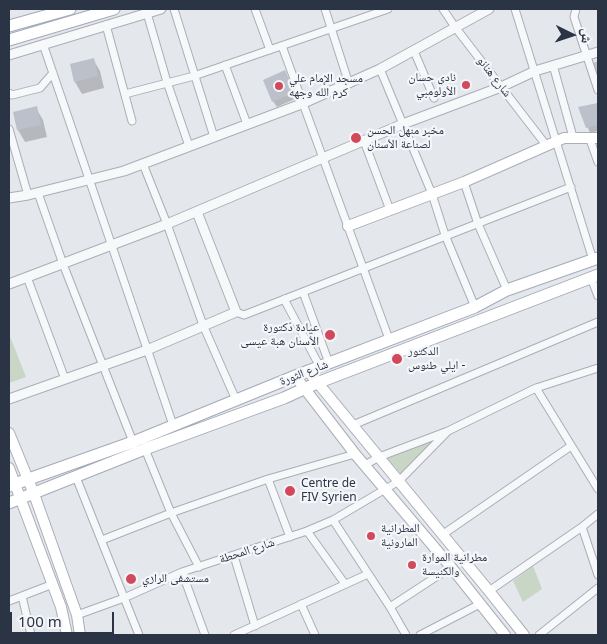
<!DOCTYPE html>
<html>
<head>
<meta charset="utf-8">
<style>
  body { margin:0 }
  #map { position:relative; width:607px; height:644px; overflow:hidden; background:#e4e7ec; font-family:"Noto Sans","Noto Naskh Arabic",sans-serif }
  canvas { display:block }
  .frame { position:absolute; inset:0; border:10px solid #2b3445; pointer-events:none }
  .north { position:absolute; left:547px; top:10px; width:50px; height:50px; -webkit-text-stroke:4px #f4f6f9; paint-order:stroke; rotate:94deg; font-size:14px; font-weight:700; line-height:20px; text-align:center; color:#2b3445 }
  .north::after { content:''; display:block; margin:auto; width:18px; height:22px; background:#2b3445; clip-path:polygon(50% 0,100% 100%,50% 72%,0 100%) }
  .scale { position:absolute; left:10px; top:612px; width:104px; height:22px; box-sizing:border-box; border:2px solid #2b3445; border-top:0; padding-left:6px; font-size:15px; line-height:18px; white-space:nowrap; color:#2b3445; -webkit-text-stroke:4px #f4f6f9; paint-order:stroke }
</style>
</head>
<body>
<div id="map">
<canvas width="607" height="644"></canvas>
<div class="frame"></div>
<div class="north">ش</div>
<div class="scale">100 m</div>
</div>
<script>
const c = document.querySelector('canvas').getContext('2d');
c.lineJoin = 'round';
function paint(path, color) { c.fillStyle = color; c.fill(path, 'evenodd'); }
const shape = rows => new Path2D(rows.map(r => 'M' + r).join(''));
function trace(path, color, width, dash) { c.strokeStyle = color; c.lineWidth = width; c.lineCap = dash ? 'butt' : 'round'; c.setLineDash(dash || []); c.stroke(path); }
function label(font, color, halo, rows, align = 'center') {
  c.font = font + ' "Noto Sans","Noto Naskh Arabic",sans-serif'; c.lineWidth = 4.5; c.setLineDash([]); c.textBaseline = 'middle'; c.strokeStyle = halo; c.fillStyle = color; for (const [text, x, y, turn = 0] of rows) {
    c.save(); c.translate(x, y); c.rotate((+turn || 0) * Math.PI / 180); c.textAlign = isNaN(turn) ? turn : align; if (halo) c.strokeText(text, 0, 0); c.fillText(text, 0, 0); c.restore();
  }
}
paint(shape([
  [9,334,26,377,9,383],
  [440,436,402,475,386,457],
  [533,566,542,589,523,602,513,581]
]), '#c9d6c5');
paint(shape([
  [93,59,100,71,104,88,82,94,75,82],
  [288,77,297,98,277,107,273,101],
  [598,105,598,131,590,133,580,108],
  [36,108,43,120,47,137,25,142,18,130,14,113]
]), '#0003');
paint(shape([
  [94,58,98,76,74,82,70,64],
  [598,61,598,78,595,77,591,64],
  [285,70,295,92,272,102,263,80],
  [598,103,598,125,586,128,578,107],
  [37,106,41,125,17,130,13,112]
]), '#bbc0ca');
const minor = shape([
  [174,9,214,137],
  [255,9,270,50],
  [325,9,349,84],
  [443,9,455,27,546,145],
  [515,9,593,260],
  [576,9,574,17,598,90],
  [147,13,167,82,189,146],
  [106,25,132,121],
  [43,44,173,425],
  [282,46,389,339],
  [414,51,434,98],
  [225,65,247,124],
  [553,65,573,137],
  [380,69,432,194,445,235,475,307],
  [9,93,12,95,40,88,53,73],
  [125,94,194,76,388,9],
  [9,129,28,195],
  [589,137,598,162],
  [364,141,390,210],
  [143,164,167,224,203,325,236,400],
  [464,182,478,224,507,290],
  [38,193,63,264,133,442],
  [27,277,65,379],
  [591,278,598,296],
  [303,292,329,363],
  [284,299,320,367],
  [236,312,244,315,571,187],
  [536,388,598,489],
  [353,425,598,322],
  [145,449,171,513,199,567],
  [365,465,379,457,448,431,536,388,598,368],
  [76,477,139,635],
  [268,479,290,537],
  [333,520,390,607,406,635],
  [582,527,598,575],
  [307,531,345,584],
  [442,535,571,446],
  [102,540,171,513,268,479,355,454],
  [234,556,255,626],
  [182,572,205,635],
  [489,591,582,527,598,514],
  [22,596,31,635],
  [9,601,53,584],
  [301,604,315,635],
  [390,607,451,567],
  [77,615,124,598,182,572,307,531,333,520,399,481,448,431],
  [234,635,368,574],
  [420,635,480,604],
  [539,635,598,588]
]);
const tertiary = shape([
  [9,55,161,9],
  [9,198,28,195,124,171,304,103,380,69,489,9],
  [9,284,167,224,403,124,501,87,535,71,598,52],
  [9,399,147,350,236,312,197,212]
]);
const secondary = shape([
  [348,226,464,182,564,138,598,138],
  [308,371,489,591,524,635],
  [295,376,355,454,451,567,505,635],
  [9,433,34,494,77,615,80,635],
  [9,468,61,607,67,635]
]);
const primary = shape([
  [9,26,70,9],
  [9,40,114,9],
  [9,486,133,442,295,376,475,307,507,290,598,258],
  [9,503,145,449,284,398,317,383,598,275]
]);
trace(minor, '#a9aeb7', 9);
trace(tertiary, '#a9aeb7', 11);
trace(secondary, '#a9aeb7', 12);
trace(primary, '#a3abb8', 13);
trace(minor, '#f7f8fa', 7);
trace(tertiary, '#f7f8fa', 9);
trace(secondary, '#fff', 10);
trace(primary, '#fff', 11);
for (const [x, y, r, color] of [
  [466,85,5,"#d1495b"],
  [279,86,5,"#d1495b"],
  [356,138,6,"#d1495b"],
  [330,335,6,"#d1495b"],
  [397,359,6,"#d1495b"],
  [290,491,6,"#d1495b"],
  [371,536,5,"#d1495b"],
  [412,565,5,"#d1495b"],
  [131,579,6,"#d1495b"]
]) { const dot = new Path2D(); dot.arc(x, y, r, 0, 2 * Math.PI); c.fillStyle = color; c.fill(dot); trace(dot, '#f4f6f9', 2); }
label('12px', '#2b3445', '#f4f6f9', [
  ["شارع هنانو",494,77,52],
  ["شارع الثورة",304,373,-21],
  ["شارع المحطة",247,551,-18]
]);
label('12px', '#2b3445', '#f4f6f9', [
  ["نادي حسان",456,78,"right"],
  ["الأولومبي",456,92,"right"],
  ["مسجد الإمام علي",289,79],
  ["كرم الله وجهه",289,93],
  ["مخبر منهل الحسن",367,131],
  ["لصناعة الأسنان",367,145],
  ["عيادة دّكتورة",319,328,"right"],
  ["الأسنان هبة عيسى",319,342,"right"],
  ["الدكتور",408,352],
  ["ايلي طنوس -",408,366],
  ["Centre de",301,484],
  ["FIV Syrien",301,498],
  ["المطرانية",381,529],
  ["المارونية",381,543],
  ["مطرانية الموارة",422,558],
  ["والكنيسة",422,572],
  ["مستشفى الرازي",142,579]
], 'left');
</script>
</body>
</html>
